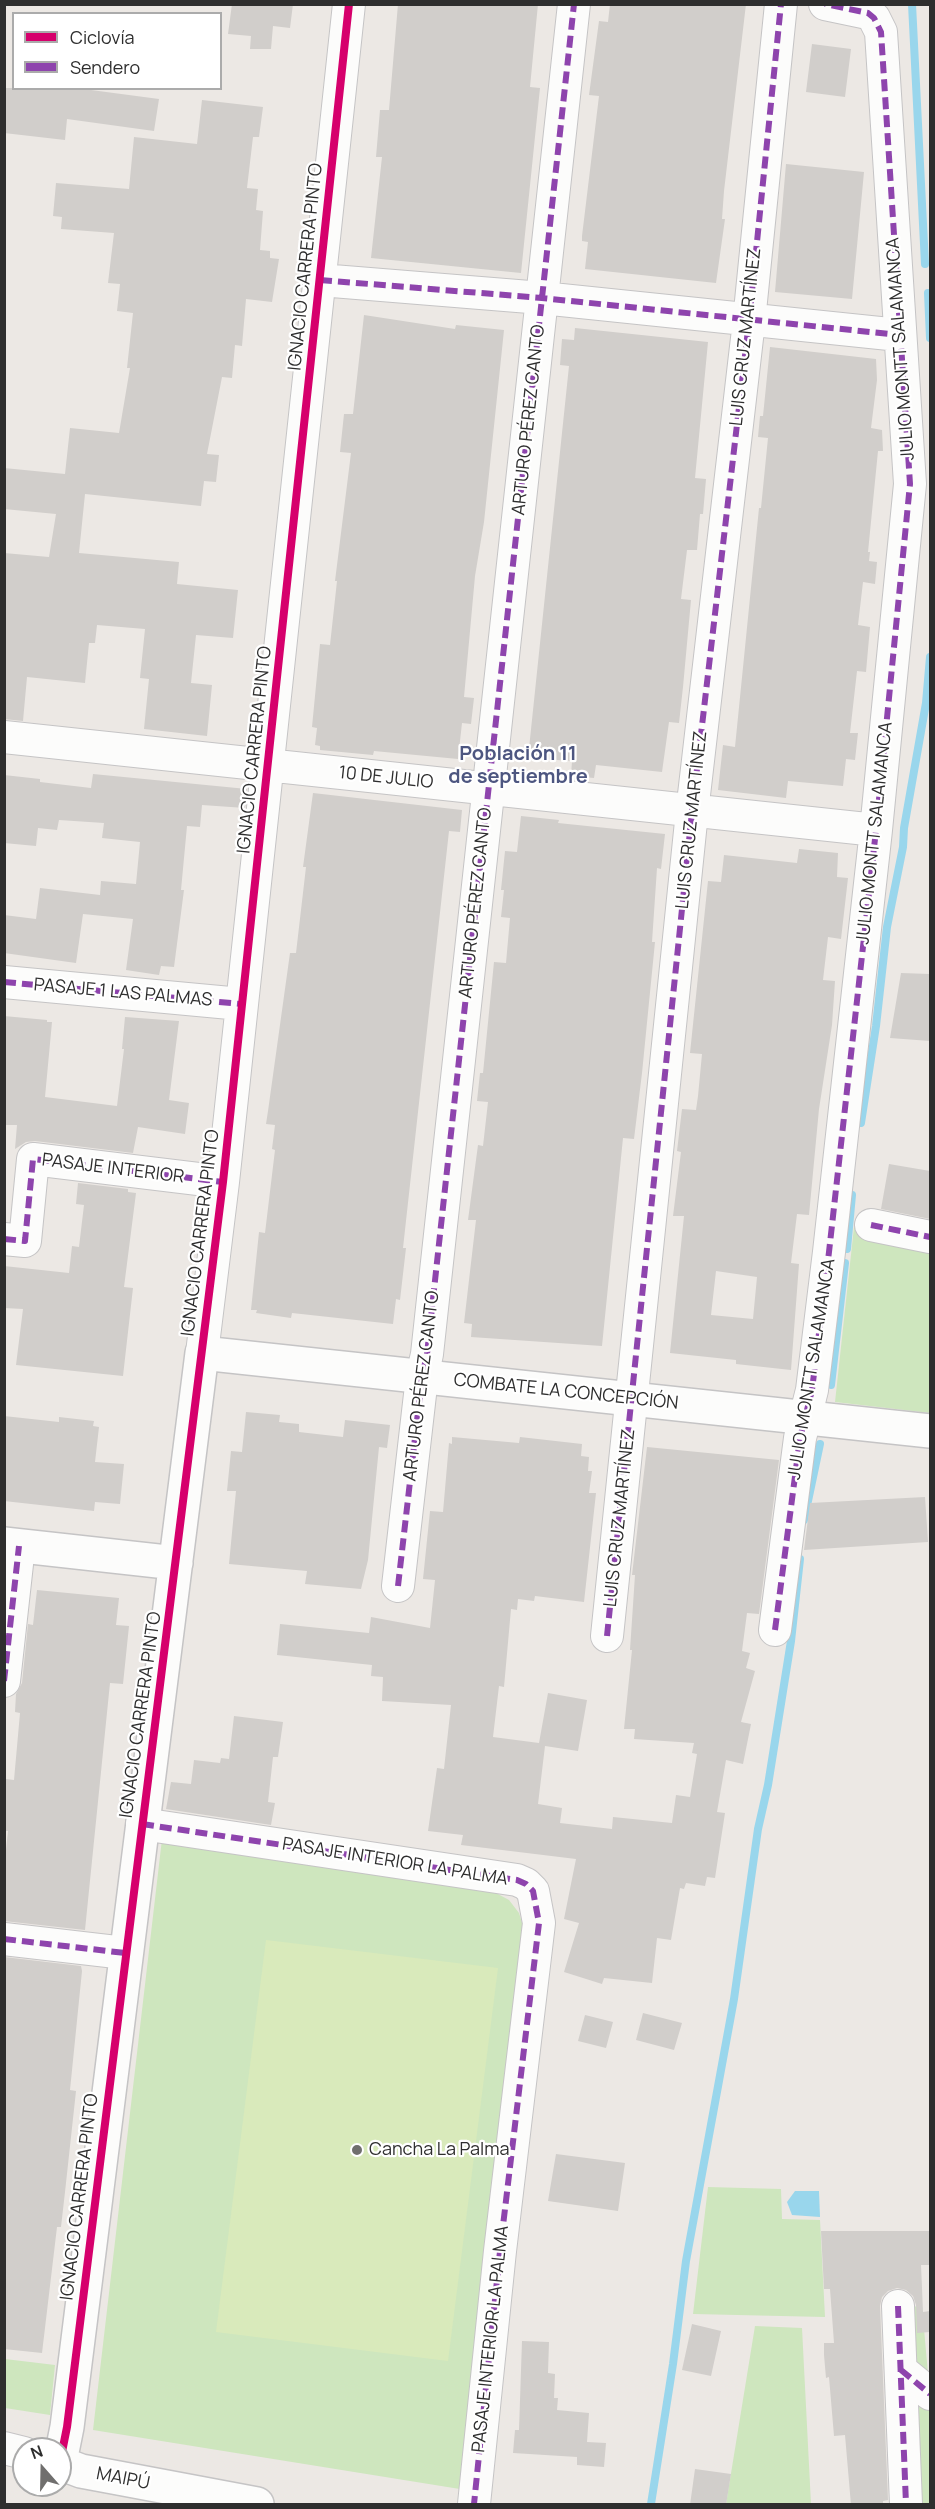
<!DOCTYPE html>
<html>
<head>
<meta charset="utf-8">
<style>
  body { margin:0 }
  #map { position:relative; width:935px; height:2509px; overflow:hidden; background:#ece8e4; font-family:Manrope,sans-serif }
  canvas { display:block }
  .frame { position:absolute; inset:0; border:6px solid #2e2e2e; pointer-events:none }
  .legend { position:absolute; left:12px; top:12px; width:210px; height:78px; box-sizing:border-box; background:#fff; border:2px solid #ababab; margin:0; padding:8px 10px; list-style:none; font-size:18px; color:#2e2e2e }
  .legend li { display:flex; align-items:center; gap:12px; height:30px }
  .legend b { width:30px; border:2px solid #ababab }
  .north { position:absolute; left:12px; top:2437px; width:60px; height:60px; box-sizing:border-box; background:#fff; border:2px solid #ababab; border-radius:50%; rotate:340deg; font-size:16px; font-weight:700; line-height:24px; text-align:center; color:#2e2e2e }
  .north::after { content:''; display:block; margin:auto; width:21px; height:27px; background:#706f6e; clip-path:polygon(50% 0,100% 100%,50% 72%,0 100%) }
</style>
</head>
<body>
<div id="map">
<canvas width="935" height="2509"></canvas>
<div class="frame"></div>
<ul class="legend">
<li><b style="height:8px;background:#d6006c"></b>Ciclovía</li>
<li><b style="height:8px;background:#8e44ad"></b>Sendero</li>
</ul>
<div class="north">N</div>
</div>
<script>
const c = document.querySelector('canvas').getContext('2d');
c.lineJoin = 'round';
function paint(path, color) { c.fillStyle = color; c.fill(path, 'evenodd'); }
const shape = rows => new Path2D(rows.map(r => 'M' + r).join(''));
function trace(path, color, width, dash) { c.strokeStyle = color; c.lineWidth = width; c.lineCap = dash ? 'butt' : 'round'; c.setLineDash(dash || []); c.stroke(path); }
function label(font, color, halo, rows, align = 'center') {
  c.font = font + ' Manrope,sans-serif'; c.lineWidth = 4.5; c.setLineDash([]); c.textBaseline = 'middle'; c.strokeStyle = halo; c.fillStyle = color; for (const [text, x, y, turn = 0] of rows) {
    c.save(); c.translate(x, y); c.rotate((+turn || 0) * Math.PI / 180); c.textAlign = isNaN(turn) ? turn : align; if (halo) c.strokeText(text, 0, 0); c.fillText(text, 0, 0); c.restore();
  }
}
paint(shape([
  [854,1227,881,1236,930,1244,930,1413,835,1402],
  [162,1839,496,1893,509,1900,519,1913,524,1929,466,2490,93,2430],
  [708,2187,781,2189,782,2219,820,2220,825,2317,693,2314],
  [922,2306,928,2374,916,2375,908,2307],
  [755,2326,802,2328,811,2504,726,2504],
  [5,2359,55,2365,50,2415,5,2408],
  [930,2402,930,2504,917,2504,912,2403]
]), '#cee6be');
paint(shape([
  [266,1940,498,1968,448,2361,216,2332]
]), '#d9eabb');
paint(shape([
  [795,2191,819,2191,820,2217,792,2215,787,2202]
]), '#99d6ec');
trace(shape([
  [912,4,925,264],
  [928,293,930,338],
  [861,1123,876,1026,887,927,903,847,904,828,926,703,930,657],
  [847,1249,852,1195],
  [831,1385,845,1263],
  [804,1520,820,1444],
  [651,2504,673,2364,686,2261,734,1999,758,1829,768,1785,791,1641,800,1559]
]), '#99d6ec', 8);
paint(shape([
  [232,4,293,4,290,28,273,26,271,49,250,49,251,36,228,34],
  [398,4,538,4,530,87,540,88,521,273,371,258,382,157,376,157,380,110,389,110],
  [610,4,746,4,724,191,722,219,725,219,716,283,585,269,588,242,582,241,582,236,599,96,589,95,599,21,608,22],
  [812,44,851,49,845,97,806,92],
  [4,88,76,88,159,99,154,131,67,119,65,140,4,133],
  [202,100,263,107,259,137,253,137,247,188,258,189,256,210,263,211,260,250,270,251,270,258,279,259,272,302,246,299,242,346,235,345,232,378,222,377,207,454,219,455,216,482,204,481,201,506,85,494,79,553,179,562,177,584,238,590,233,638,196,635,191,683,212,685,207,736,144,729,149,679,140,678,145,629,97,625,95,643,89,643,85,683,27,677,23,721,4,719,4,553,49,557,56,514,4,509,4,468,65,474,70,428,119,433,130,368,127,368,133,313,117,311,120,284,108,283,114,233,61,229,62,217,53,216,56,183,129,189,134,137,197,144],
  [786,164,864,172,852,299,775,292],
  [364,315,455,329,456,325,504,330,484,522,475,576,464,697,474,698,471,724,462,723,458,759,374,751,373,755,320,750,320,746,315,745,317,728,312,727,320,644,330,645,337,581,335,581,351,453,340,452,344,414,353,414],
  [575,328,708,342,695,478,706,479,703,514,700,514,697,550,687,550,681,599,691,600,683,687,679,723,669,722,662,772,596,765,594,778,571,776,572,761,528,758,569,366,560,365,562,339,574,340],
  [770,347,876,359,877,380,871,428,882,430,883,451,878,451,868,552,870,552,869,561,877,562,875,584,863,582,858,625,870,627,866,672,857,671,850,733,858,733,855,760,846,759,843,786,788,781,786,798,718,790,723,745,735,747,759,508,761,508,768,438,758,437,760,416,763,416],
  [93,774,247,789,245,808,202,805,200,827,187,826,181,890,184,890,174,967,161,966,159,975,126,970,133,919,83,914,76,963,4,953,4,915,36,919,40,888,100,895,101,881,136,884,140,842,102,838,104,823,59,820,57,830,38,828,36,846,4,843,4,775,40,779,40,782,91,788],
  [313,793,462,810,460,832,449,831,403,1248,406,1248,400,1300,396,1299,393,1324,292,1313,291,1318,256,1313,257,1310,251,1310,259,1232,265,1233,275,1150,272,1149,275,1125,266,1124,268,1111,290,953,296,953,306,867,303,867],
  [521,816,559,820,558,823,665,834,661,869,657,868,652,942,655,942,642,1073,634,1139,623,1138,602,1346,471,1337,472,1324,464,1323,476,1220,468,1220,478,1145,483,1146,488,1102,477,1101,480,1073,483,1073,494,962,506,963,510,918,501,917,504,890,501,890,505,851,517,852],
  [799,849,838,853,837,877,848,878,841,939,828,937,823,980,835,981,832,1025,819,1109,809,1215,797,1214,791,1263,799,1264,791,1370,736,1364,736,1360,670,1353,684,1216,673,1216,681,1152,677,1151,682,1109,696,1110,698,1096,702,1054,690,1053,708,881,721,882,724,855,797,863],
  [716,1271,757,1277,753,1319,711,1315],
  [901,973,930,974,930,1041,890,1038],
  [4,1016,47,1020,47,1022,52,1022,45,1097,117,1106,124,1049,122,1049,125,1017,179,1021,169,1100,189,1103,185,1134,138,1127,133,1153,35,1141,26,1142,15,1149,17,1125,4,1125],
  [889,1164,930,1171,930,1219,881,1209],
  [78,1183,128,1189,128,1192,136,1193,124,1287,133,1288,123,1376,16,1365,23,1309,4,1308,4,1266,69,1273,72,1246,79,1247,84,1205,76,1204],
  [246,1412,280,1415,279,1422,299,1424,299,1432,343,1437,345,1420,390,1425,387,1448,379,1447,368,1560,361,1589,305,1584,307,1571,229,1564,236,1491,227,1491,231,1451,242,1452],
  [4,1416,59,1422,59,1417,94,1421,93,1426,99,1427,95,1462,124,1464,120,1504,95,1502,94,1511,4,1501],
  [452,1437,519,1443,520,1437,582,1444,581,1456,589,1457,588,1471,592,1471,589,1493,596,1493,584,1602,535,1596,534,1601,518,1599,517,1610,511,1609,504,1687,499,1686,493,1737,539,1743,548,1693,587,1700,578,1751,545,1746,538,1804,562,1808,560,1823,612,1829,613,1817,672,1823,676,1795,690,1797,697,1754,692,1753,694,1743,634,1739,635,1729,624,1729,632,1650,630,1650,635,1575,632,1575,647,1447,779,1460,759,1614,747,1613,742,1651,750,1653,746,1668,755,1671,741,1722,751,1724,743,1764,726,1760,717,1812,725,1813,715,1878,707,1877,705,1886,686,1883,684,1889,680,1888,671,1940,657,1938,652,1983,604,1978,602,1984,564,1972,579,1923,564,1919,576,1859,461,1845,463,1835,428,1831,437,1768,444,1769,451,1705,382,1701,383,1677,371,1676,372,1665,277,1655,280,1624,369,1633,371,1617,430,1628,435,1580,423,1579,430,1511,443,1512,449,1443,452,1444],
  [925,1497,928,1542,804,1550,810,1503],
  [37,1590,119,1598,116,1625,129,1626,123,1684,110,1683,85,1930,4,1921,4,1868,8,1831,4,1831,6,1779,14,1780,20,1713,15,1712,16,1694,22,1683,28,1624,33,1625],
  [234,1716,283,1722,278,1757,273,1757,268,1802,275,1803,271,1825,166,1809,171,1782,191,1784,194,1760,220,1763,221,1758,229,1759],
  [4,1957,81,1966,82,1971,70,2090,76,2091,65,2192,61,2227,57,2227,42,2353,4,2349],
  [643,2013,682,2023,674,2050,636,2040],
  [585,2015,613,2022,606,2048,578,2041],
  [556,2154,625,2163,618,2211,548,2201],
  [821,2231,930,2231,930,2265,921,2265,923,2312,930,2311,930,2332,917,2333,916,2305,913,2296,906,2290,897,2288,888,2291,882,2297,880,2306,888,2500,883,2501,883,2505,851,2505,845,2435,834,2436,829,2377,826,2378,824,2355,824,2343,834,2343,830,2289,824,2289],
  [692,2324,721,2331,711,2376,682,2370],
  [522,2341,549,2342,548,2373,555,2374,554,2398,558,2398,557,2410,589,2413,587,2442,606,2443,604,2467,577,2465,577,2457,513,2453,515,2430,519,2430],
  [695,2469,731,2474,726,2505,690,2505]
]), '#d1cecb');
const minor = shape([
  [320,280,542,298,899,335],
  [4,737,876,830],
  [4,982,241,1004],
  [871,1225,930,1237],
  [4,1239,25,1241,33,1159,223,1182],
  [202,1353,223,1182,349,4],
  [398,1586,422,1377,427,1354,574,4],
  [775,1630,800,1438,812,1390,829,1252,876,830,910,484,881,32,874,18,868,13,825,4],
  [607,1636,692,812,749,321,781,4],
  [4,1681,19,1546],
  [142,1824,517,1880,526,1884,533,1891,539,1923,500,2251,474,2504],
  [4,1939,125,1953],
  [898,2306,906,2504],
  [901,2370,930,2394],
  [4,2448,24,2453]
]);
const tertiary = shape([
  [4,1544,176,1563],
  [60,2462,67,2427,202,1353,930,1431],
  [60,2463,81,2471,257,2504]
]);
trace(minor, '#c5c4c5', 34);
trace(tertiary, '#c5c4c5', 36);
trace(minor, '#fcfcfb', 32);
trace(tertiary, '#fcfcfb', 33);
trace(shape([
  [320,280,542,298,899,335],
  [4,982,241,1004],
  [871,1225,930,1237],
  [4,1239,25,1241,33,1159,223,1182],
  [398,1586,422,1377,427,1354,574,4],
  [775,1630,800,1438,812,1390,829,1252,876,830,910,484,881,32,874,18,868,13,825,4],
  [607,1636,692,812,749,321,781,4],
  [4,1681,19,1546],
  [142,1824,517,1880,526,1884,533,1891,539,1923,500,2251,474,2504],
  [4,1939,125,1953],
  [898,2306,906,2504],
  [901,2370,930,2394]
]), '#8e44ad', 6, [12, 6]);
trace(shape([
  [60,2462,67,2427,223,1182,349,4]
]), '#d6006c', 8);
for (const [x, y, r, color] of [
  [357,2150,6,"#706f6e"]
]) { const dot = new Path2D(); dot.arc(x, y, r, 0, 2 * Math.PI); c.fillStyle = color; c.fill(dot); trace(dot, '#fff', 2); }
label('18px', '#2e2e2e', '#fff', [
  ["IGNACIO CARRERA PINTO",306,267,-84],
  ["LUIS CRUZ MARTÍNEZ",746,337,-84],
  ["JULIO MONTT SALAMANCA",901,349,-94],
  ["ARTURO PÉREZ CANTO",529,420,-84],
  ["IGNACIO CARRERA PINTO",255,750,-84],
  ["10 DE JULIO",386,778,6],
  ["LUIS CRUZ MARTÍNEZ",692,820,-84],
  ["JULIO MONTT SALAMANCA",875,833,-84],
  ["ARTURO PÉREZ CANTO",476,903,-84],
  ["PASAJE 1 LAS PALMAS",123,993,5],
  ["PASAJE INTERIOR",113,1169,7],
  ["IGNACIO CARRERA PINTO",201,1233,-83],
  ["JULIO MONTT SALAMANCA",812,1369,-81],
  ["ARTURO PÉREZ CANTO",422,1386,-83],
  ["COMBATE LA CONCEPCIÓN",566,1392,6],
  ["LUIS CRUZ MARTÍNEZ",620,1518,-84],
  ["IGNACIO CARRERA PINTO",141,1715,-82],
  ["PASAJE INTERIOR LA PALMA",395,1862,9],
  ["IGNACIO CARRERA PINTO",80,2197,-83],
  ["PASAJE INTERIOR LA PALMA",491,2339,-84],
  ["MAIPÚ",123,2479,11]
]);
label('18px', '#2e2e2e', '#fff', [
  ["Cancha La Palma",369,2150]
], 'left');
label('bold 20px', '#4d5680', '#fff', [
  ["Población 11",518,754],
  ["de septiembre",518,777]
]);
</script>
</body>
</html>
